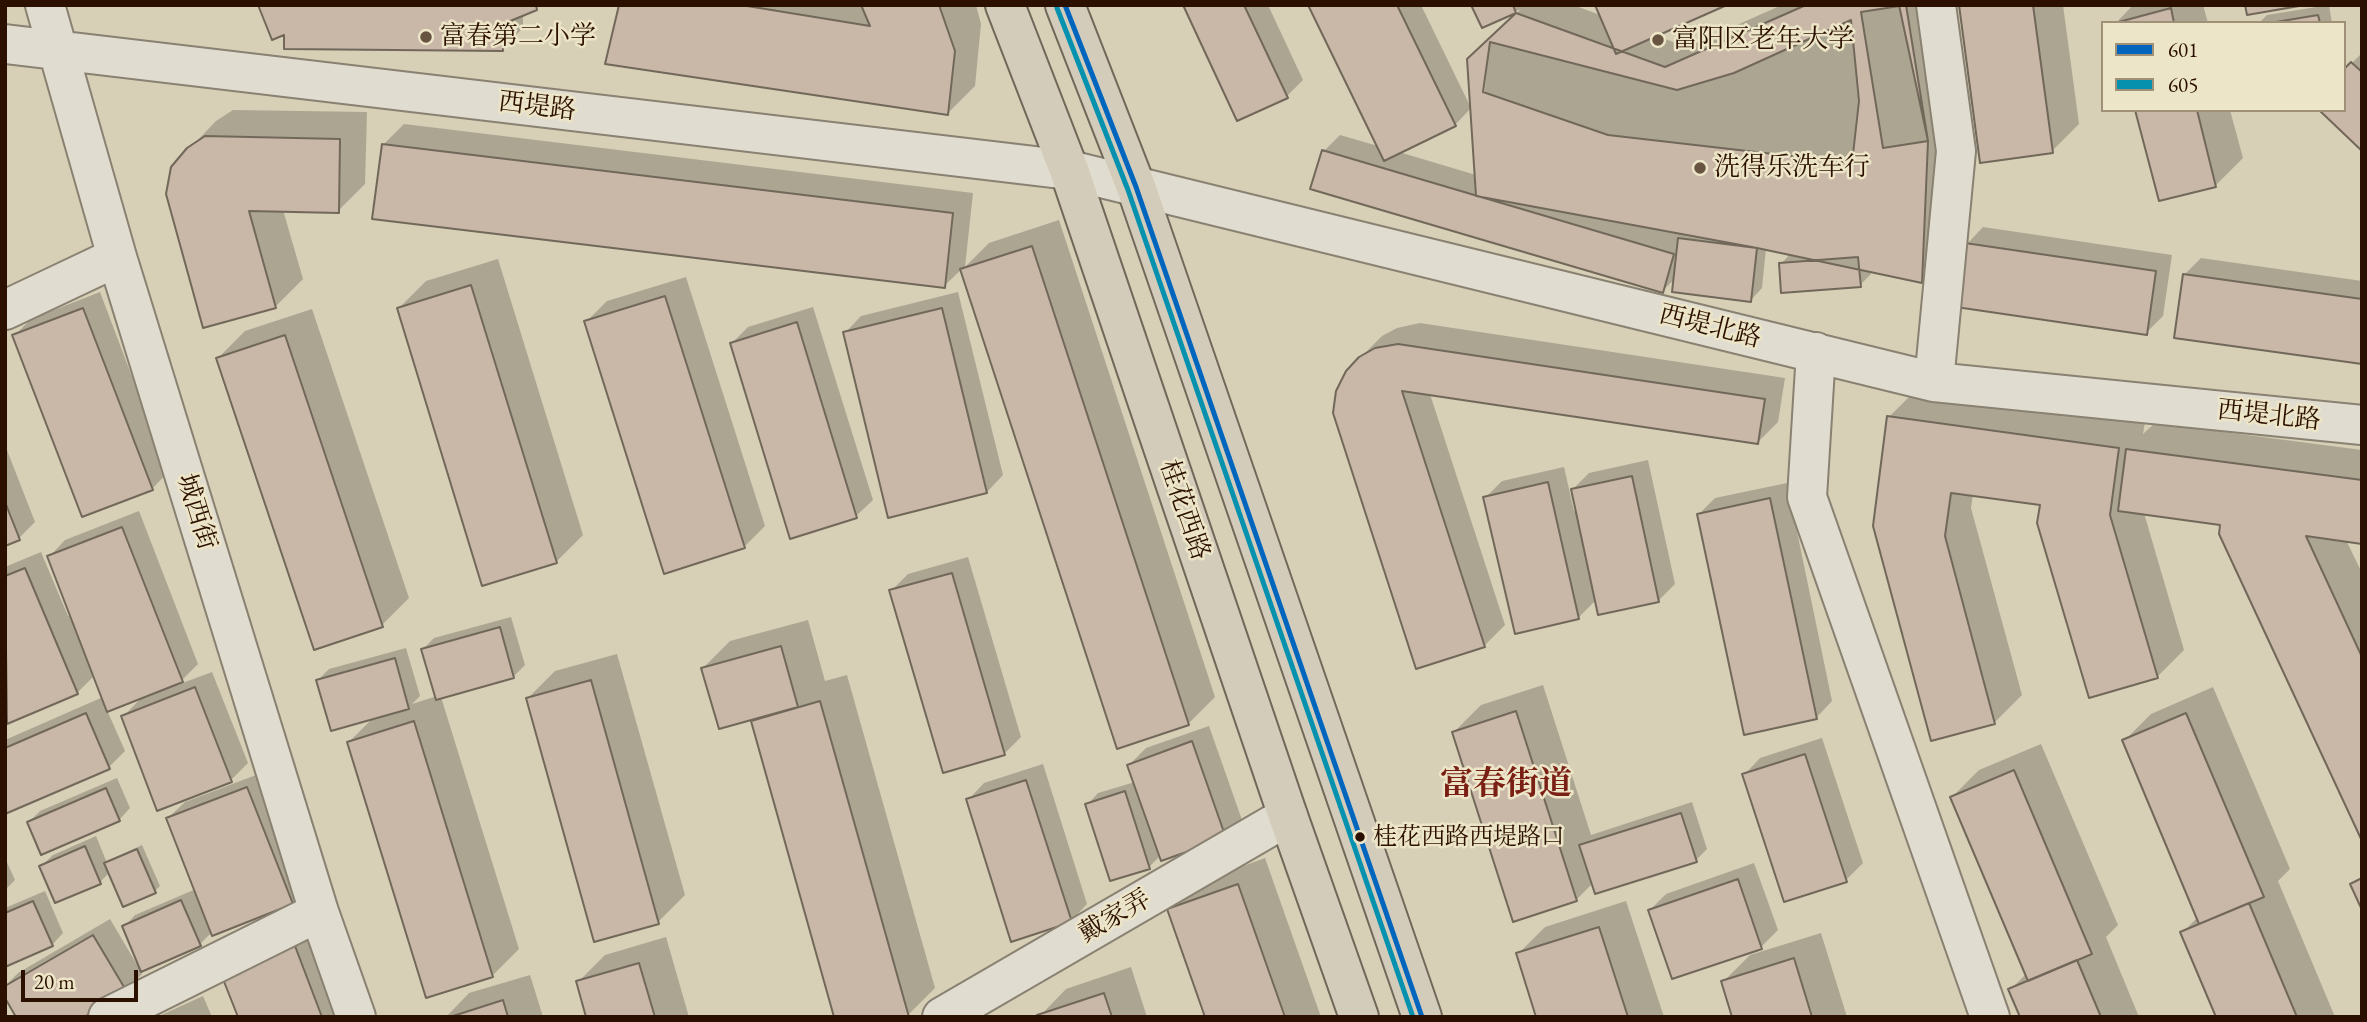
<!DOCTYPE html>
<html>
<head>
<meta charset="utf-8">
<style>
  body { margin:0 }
  #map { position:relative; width:2367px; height:1022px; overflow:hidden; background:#d7cfb6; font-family:"EB Garamond",serif }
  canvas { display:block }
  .frame { position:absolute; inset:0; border:7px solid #2b1000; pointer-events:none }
  .legend { position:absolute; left:2101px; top:21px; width:245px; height:91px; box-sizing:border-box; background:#ede5c7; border:2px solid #9f9077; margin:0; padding:9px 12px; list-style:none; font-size:21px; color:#2b1000 }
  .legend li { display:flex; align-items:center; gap:14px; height:35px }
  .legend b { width:35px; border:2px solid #9f9077 }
  .scale { position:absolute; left:21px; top:970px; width:117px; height:32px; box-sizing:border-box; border:4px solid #2b1000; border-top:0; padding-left:9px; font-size:21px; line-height:24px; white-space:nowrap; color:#2b1000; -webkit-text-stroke:5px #ede5c7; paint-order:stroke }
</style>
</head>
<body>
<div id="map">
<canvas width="2367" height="1022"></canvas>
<div class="frame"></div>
<ul class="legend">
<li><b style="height:9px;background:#0065bd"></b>601</li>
<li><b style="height:9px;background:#0692af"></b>605</li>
</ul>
<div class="scale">20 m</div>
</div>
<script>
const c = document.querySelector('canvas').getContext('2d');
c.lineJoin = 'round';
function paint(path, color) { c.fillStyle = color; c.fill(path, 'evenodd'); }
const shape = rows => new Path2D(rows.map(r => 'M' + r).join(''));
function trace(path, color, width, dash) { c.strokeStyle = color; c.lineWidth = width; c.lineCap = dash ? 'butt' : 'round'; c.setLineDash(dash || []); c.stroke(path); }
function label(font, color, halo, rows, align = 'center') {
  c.font = font + ' "EB Garamond","Noto Serif SC",serif'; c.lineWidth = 5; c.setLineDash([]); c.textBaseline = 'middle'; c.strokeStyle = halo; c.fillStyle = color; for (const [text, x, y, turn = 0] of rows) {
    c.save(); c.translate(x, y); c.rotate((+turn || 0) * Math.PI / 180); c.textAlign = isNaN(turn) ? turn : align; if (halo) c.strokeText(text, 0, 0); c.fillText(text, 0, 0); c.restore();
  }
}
paint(shape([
  [259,5,539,5,523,13,523,28,502,49,286,33],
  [620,5,976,5,981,24,975,86,948,113],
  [1185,5,1268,5,1303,80,1287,96],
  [1310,5,1421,5,1471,108,1455,125,1399,152,1476,175,1490,39,1521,9,1483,26,1473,5,1573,5,1687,47,1782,5,1924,5,1948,119,1942,260,1922,281,1871,270,1871,274,1860,285,1781,264,1791,253,1766,248,1762,288,1751,300,1676,278,1662,291,1324,151,1340,135,1378,146],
  [1961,5,2063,5,2079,124,2052,151],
  [2133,5,2203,5,2208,23,2116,23],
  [2329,5,2332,23,2259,23,2267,15],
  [2362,53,2362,149,2344,110,2344,71],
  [233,110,367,112,365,184,338,211,283,210,303,279,276,306,204,326,189,149,216,121],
  [2137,110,2230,110,2243,158,2216,185,2160,199],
  [404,124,973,193,965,267,989,243,1059,220,1215,697,1188,724,962,269,944,286,383,145],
  [1983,227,2172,255,2163,316,2146,333,1967,244],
  [2201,258,2362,281,2362,362,2184,275],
  [498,259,583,535,556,562,399,308,426,281],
  [686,277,765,526,744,547,586,322,607,301],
  [100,292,168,472,152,489,14,336,31,319],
  [958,292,1003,475,987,492,845,333,861,316],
  [813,307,873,500,856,516,732,343,748,327],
  [312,309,409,598,382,625,218,358,245,331],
  [1420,323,1785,378,1778,422,1757,443,1430,394,1505,625,1484,646,1360,358,1382,336,1397,328],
  [1916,390,2145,422,2143,434,2155,423,2362,450,2362,542,2346,540,2362,573,2362,837,2222,523,2144,513,2184,650,2157,677,2042,504,1973,494,1971,508,2022,695,1995,722,1889,417],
  [5,445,35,522,19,538,5,544],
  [1648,460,1675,584,1659,600,1596,600,1578,618,1485,498,1502,481,1564,467,1574,511,1577,510,1573,489,1589,473],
  [1787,483,1832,701,1816,718,1699,514,1715,498],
  [139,511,198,664,177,685,212,672,248,763,231,780,123,717,144,695,107,710,125,751,109,767,5,812,5,740,103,697,95,675,77,693,8,722,5,716,5,567,41,552,68,616,71,615,49,557,65,540],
  [968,557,1021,737,1004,754,891,591,908,574],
  [511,617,525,665,513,677,441,697,519,949,492,976,349,742,374,717,318,680,329,669,406,648,420,696,412,704,437,696,423,649,434,638],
  [808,620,825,681,847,675,935,988,908,1015,836,1017,752,719,703,668,730,641],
  [617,654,685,895,658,922,528,698,555,671],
  [1543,685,1591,835,1692,802,1707,849,1696,860,1593,883,1576,900,1454,732,1481,705],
  [2213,687,2290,869,2278,881,2335,1017,2218,1017,2182,933,2198,917,2124,741,2151,714],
  [1209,726,1242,820,1225,837,1161,855,1149,867,1087,805,1098,793,1135,782,1129,765,1146,748],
  [1822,738,1863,863,1846,880,1785,900,1744,775,1760,758],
  [2041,744,2118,925,2106,937,2139,1017,2022,1017,2010,990,2026,974,1952,797,1979,770],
  [1043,764,1087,904,1071,921,968,800,984,783],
  [264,772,309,886,292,903,212,932,200,944,140,971,142,974,126,990,5,986,18,973,110,919,139,968,141,967,124,927,135,915,196,889,168,818,185,802],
  [117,778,130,808,119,820,29,822,40,811],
  [96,836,107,863,112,859,142,845,160,886,155,891,110,872,100,882,41,866,53,855],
  [5,858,15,880,5,890],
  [1265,858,1321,1017,1207,1017,1169,910,1197,883],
  [1754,863,1778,930,1761,947,1650,910,1666,894],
  [45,891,63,933,52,945,5,965,5,908],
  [1626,901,1664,1017,1538,1017,1518,954,1545,927],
  [311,931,344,1017,239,1017,240,958],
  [1821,933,1847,1017,1734,1017,1723,982,1750,955],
  [666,937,689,1017,588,1017,578,982,605,955],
  [1131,967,1147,1017,1039,1017,1066,989],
  [530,975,543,1017,446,1017,469,993],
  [203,996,212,1017,157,1017]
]), '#0003');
const building = shape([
  [258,5,536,5,537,10,503,24,503,51,284,49,284,35,272,40,258,5],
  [619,5,741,5,870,26,861,5,939,5,955,51,948,115,605,64,619,5],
  [1183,5,1244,5,1288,98,1237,121,1183,5],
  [1308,5,1397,5,1456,126,1384,161,1308,5],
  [1471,5,1513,5,1516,13,1482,28,1471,5],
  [1595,5,1727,5,1616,54,1595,5],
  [1806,5,1899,5,1928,141,1922,283,1757,248,1476,196,1467,59,1516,13,1665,67,1806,5],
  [1906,5,1928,141,1883,148,1861,12,1906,5],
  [1959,5,2033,5,2053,153,1980,163,1959,5],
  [2245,5,2305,5,2247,15,2245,5],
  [2171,8,2174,23,2115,23,2171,8],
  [2318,15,2320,23,2270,23,2318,15],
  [1851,20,1859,101,1852,163,1608,135,1483,92,1490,42,1677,90,1734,73,1851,20],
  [2351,62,2362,72,2362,151,2319,110,2344,110,2344,69,2351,62],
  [2135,110,2197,110,2216,187,2159,201,2135,110],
  [205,136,340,139,339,213,249,211,276,308,203,328,166,194,171,167,187,148,205,136],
  [382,144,953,213,945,288,372,219,382,144],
  [1322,150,1674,254,1663,293,1310,189,1322,150],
  [1678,238,1757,248,1751,302,1672,292,1678,238],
  [1965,243,2156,271,2147,335,1956,307,1965,243],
  [1032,246,1189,725,1117,749,960,269,1032,246],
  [1858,257,1861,287,1781,293,1779,263,1858,257],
  [2183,274,2362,299,2362,364,2174,338,2183,274],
  [471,285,557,563,482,586,397,308,471,285],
  [665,296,745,548,664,574,584,321,665,296],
  [83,308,153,490,82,517,12,335,83,308],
  [942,308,987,493,888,518,843,332,942,308],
  [797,322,857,518,790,539,730,343,797,322],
  [285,335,383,627,314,650,216,358,285,335],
  [1398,344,1765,399,1758,444,1402,391,1485,647,1416,669,1333,413,1336,391,1346,371,1359,357,1375,348,1398,344],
  [1887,416,2119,448,2110,515,2158,678,2089,698,2037,523,2040,505,1951,493,1945,536,1995,724,1931,741,1873,526,1887,416],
  [2126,449,2362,480,2362,544,2306,536,2362,657,2362,841,2219,534,2220,525,2118,511,2126,449],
  [1632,476,1659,602,1598,615,1571,489,1632,476],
  [1548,482,1579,619,1515,634,1483,497,1548,482],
  [1770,498,1817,719,1744,735,1697,514,1770,498],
  [5,502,20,540,5,546,5,502],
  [122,527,183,682,107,712,47,556,122,527],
  [25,568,78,694,7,724,5,576,25,568],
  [952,573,1005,755,943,773,889,590,952,573],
  [500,627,514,678,436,700,421,649,500,627],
  [781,646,798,707,719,729,701,668,781,646],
  [395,658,409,709,331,731,316,680,395,658],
  [591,680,659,924,594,942,526,698,591,680],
  [195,687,232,782,157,811,121,716,195,687],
  [820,701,909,1017,834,1017,751,721,820,701],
  [1516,711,1577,901,1513,922,1452,732,1516,711],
  [86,713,110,769,5,814,5,748,86,713],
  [2186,713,2264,897,2199,924,2122,740,2186,713],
  [414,721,493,977,426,998,347,742,414,721],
  [1192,741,1226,838,1161,861,1127,765,1192,741],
  [1805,754,1847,882,1784,902,1742,774,1805,754],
  [2014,770,2092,954,2028,981,1950,797,2014,770],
  [1026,780,1072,922,1011,942,966,799,1026,780],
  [247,787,293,904,212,936,166,818,247,787],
  [106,788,120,821,41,855,27,822,106,788],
  [1125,791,1150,869,1110,881,1085,804,1125,791],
  [1681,813,1697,862,1595,894,1579,845,1681,813],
  [85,846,101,884,55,903,39,866,85,846],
  [137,849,156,893,123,907,104,863,137,849],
  [2362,878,2362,910,2350,884,2362,878],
  [1738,879,1762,949,1672,979,1648,910,1738,879],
  [1238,884,1285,1017,1205,1017,1167,909,1238,884],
  [181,900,201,946,141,972,122,926,181,900],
  [33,901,53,946,5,967,5,913,33,901],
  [2249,903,2297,1017,2216,1017,2180,932,2249,903],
  [1599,927,1628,1017,1536,1017,1516,953,1599,927],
  [93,935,127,992,84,1017,16,1017,5,998,5,986,93,935],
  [295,946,322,1017,238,1017,221,974,295,946],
  [1794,958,1812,1017,1732,1017,1721,981,1794,958],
  [2077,960,2101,1017,2020,1017,2008,989,2077,960],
  [639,963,655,1017,586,1017,576,981,639,963],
  [1104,993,1112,1017,1038,1017,1037,1015,1104,993],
  [503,1000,508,1017,450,1017,503,1000]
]);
paint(building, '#c9b7a8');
trace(building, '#71685a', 2);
const minor = shape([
  [45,5,117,257,319,912,356,1017],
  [5,44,1069,170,1934,382,2362,425],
  [5,310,117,257],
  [1816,352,1807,497,1990,1017],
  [1934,382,1956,151,1936,5],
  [108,1017,319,912],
  [942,1017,1288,816]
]);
const major = shape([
  [1005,5,1069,170,1288,816,1359,1017],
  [1065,5,1136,187,1422,1017]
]);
trace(minor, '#898171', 42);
trace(major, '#71685a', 42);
trace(minor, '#e0dccf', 38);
trace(major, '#d4ccbb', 38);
trace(shape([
  [1065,5,1136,187,1422,1017]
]), '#0065bd', 5);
trace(shape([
  [1057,8,1128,190,1413,1017]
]), '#0692af', 5);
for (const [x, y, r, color] of [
  [426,37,7,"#675340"],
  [1658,40,7,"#675340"],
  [1700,168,7,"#675340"],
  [1360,837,6,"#2b1000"]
]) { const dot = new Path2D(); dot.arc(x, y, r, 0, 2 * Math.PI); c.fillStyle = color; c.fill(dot); trace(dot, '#ede5c7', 2.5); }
label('24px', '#2b1000', '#ede5c7', [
  ["桂花西路西堤路口",1373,837]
], 'left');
label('26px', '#2b1000', '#ede5c7', [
  ["富春第二小学",440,37],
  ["富阳区老年大学",1672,40],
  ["洗得乐洗车行",1714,168]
], 'left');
label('26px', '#2b1000', '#ede5c7', [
  ["西堤路",537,107,7],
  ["西堤北路",1710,327,14],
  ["西堤北路",2269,416,6],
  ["桂花西路",1184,510,71],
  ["城西街",196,512,73],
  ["戴家弄",1115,917,-30]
]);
label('bold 33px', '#7a1f14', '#ede5c7', [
  ["富春街道",1506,785]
]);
</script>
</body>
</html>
